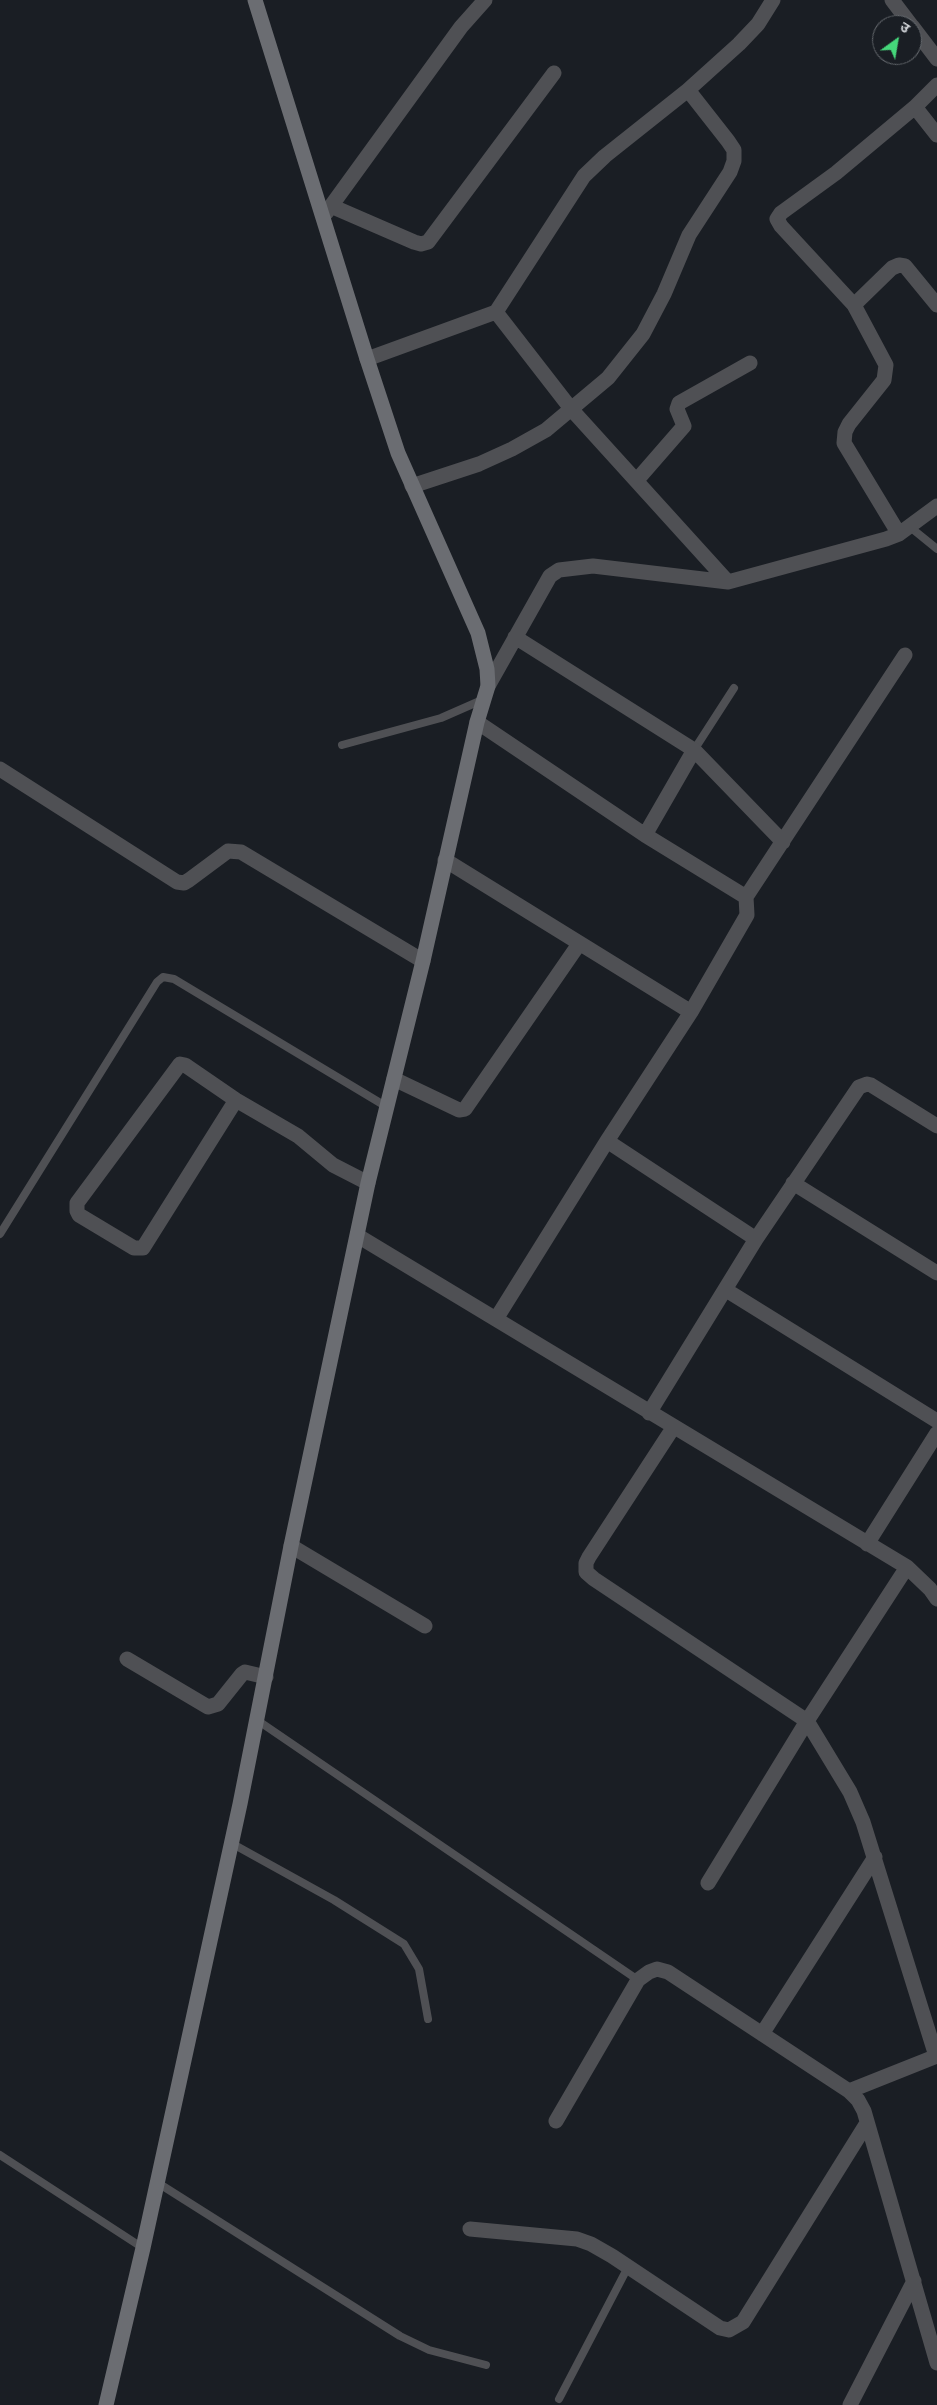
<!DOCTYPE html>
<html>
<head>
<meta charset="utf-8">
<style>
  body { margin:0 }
  #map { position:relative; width:937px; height:2405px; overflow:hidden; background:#1a1e24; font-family:"Alegreya Sans","Noto Sans Devanagari",sans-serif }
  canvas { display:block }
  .north { position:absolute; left:872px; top:15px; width:50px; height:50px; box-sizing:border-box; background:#1a1e24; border:1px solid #64686d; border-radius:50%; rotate:32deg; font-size:14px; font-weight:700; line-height:20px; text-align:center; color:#d3d6da }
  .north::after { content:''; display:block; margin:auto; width:18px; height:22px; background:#45d77a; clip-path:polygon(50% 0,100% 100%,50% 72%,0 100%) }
</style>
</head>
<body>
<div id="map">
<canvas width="937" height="2405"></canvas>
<div class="north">उ</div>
</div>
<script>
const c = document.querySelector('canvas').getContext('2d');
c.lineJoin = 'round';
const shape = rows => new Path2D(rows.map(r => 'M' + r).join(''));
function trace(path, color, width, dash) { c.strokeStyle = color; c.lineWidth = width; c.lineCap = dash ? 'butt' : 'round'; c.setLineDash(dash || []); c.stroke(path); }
trace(shape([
  [910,527,937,549],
  [342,745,441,718,482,700],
  [694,750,734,688],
  [0,1234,157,982,163,977,174,979,387,1107],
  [257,1720,638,1980],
  [231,1843,334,1900,404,1944,419,1969,428,2019],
  [0,2155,143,2248],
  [158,2183,400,2336,429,2350,486,2365],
  [559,2399,628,2267]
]), '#4f5054', 8);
trace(shape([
  [892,0,911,25],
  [912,26,937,59],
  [915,107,937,135],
  [331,206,414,242,421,244,428,242,554,73],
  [326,213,461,27,485,0],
  [854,305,892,268,899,265,905,266,937,305],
  [496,312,572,410,728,582],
  [367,359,496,312,584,176,605,156,688,90],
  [637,480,684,426,677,409,679,403,750,363],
  [412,486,479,464,512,449,546,430,608,378,643,334,664,294,689,235,730,172,734,161,734,150,728,141,688,90,739,44,758,24,773,0],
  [899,534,844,443,845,432,849,424,884,380,886,365,854,305,781,226,777,219,781,213,836,173,915,107,937,85],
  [515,637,694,750,783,842],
  [488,686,550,576,559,570,593,566,728,582,886,539,899,534,937,506],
  [477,722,645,835,746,897],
  [0,769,177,882,184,883,189,880,228,851,241,852,423,961],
  [645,835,694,750],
  [445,860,691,1012],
  [394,1079,459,1110,465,1109,579,944],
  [236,1100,143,1248,134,1248,79,1215,77,1211,77,1203,180,1064,185,1065,236,1100,298,1136,333,1165,368,1183],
  [607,1141,756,1239],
  [793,1183,937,1273],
  [358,1236,907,1567,930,1589,937,1599],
  [726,1290,937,1421],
  [496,1319,607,1141,691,1012,747,915,746,897,905,655],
  [649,1413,756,1239,859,1087,867,1084,871,1085,937,1126],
  [673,1428,589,1557,586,1563,586,1572,594,1579,807,1721,708,1883],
  [867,1544,937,1433],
  [291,1546,425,1626],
  [907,1567,807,1721,850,1792,863,1822,936,2056],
  [127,1659,208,1707,218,1704,242,1674,245,1672,266,1677],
  [762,2034,875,1857],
  [849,2091,937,2056],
  [556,2121,638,1980,649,1972,657,1969,668,1972,849,2091,858,2100,864,2111,937,2363],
  [470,2229,577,2239,591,2244,612,2256,720,2328,729,2330,743,2322,867,2123],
  [850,2405,914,2281]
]), '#4f5054', 15);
trace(shape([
  [106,2405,143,2248,240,1804,291,1546,368,1183,423,961,477,722,488,686,487,669,478,633,398,453,367,359,255,0]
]), '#6b6d72', 15);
</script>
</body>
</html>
